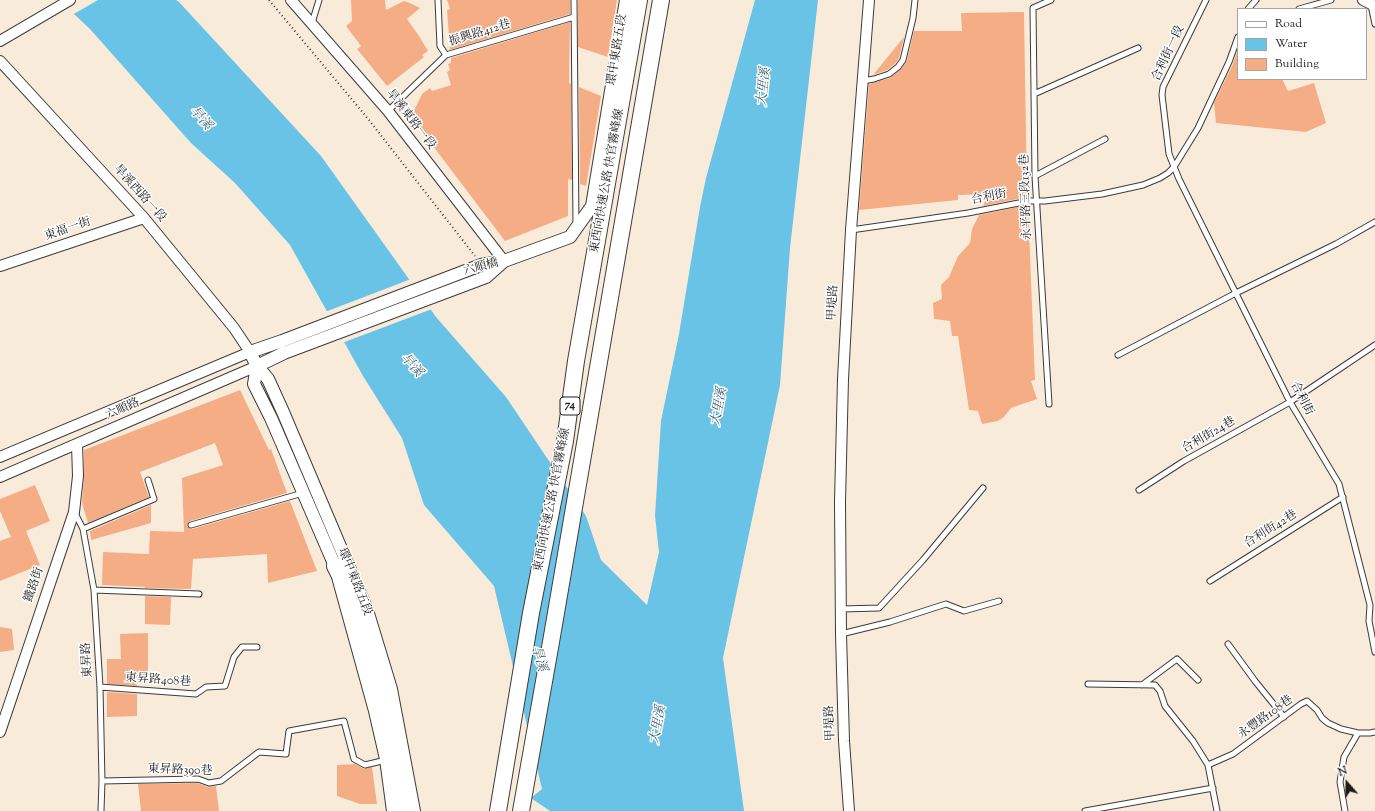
<!DOCTYPE html>
<html>
<head>
<meta charset="utf-8">
<style>
  body { margin:0 }
  #map { position:relative; width:1375px; height:811px; overflow:hidden; background:#f9ebda; font-family:"Sorts Mill Goudy",serif }
  canvas { display:block }
  .legend { position:absolute; left:1237px; top:8px; width:130px; height:72px; box-sizing:border-box; background:#fff; border:1px solid #a4a4a4; margin:0; padding:5px 7px; list-style:none; font-size:12px; color:#1c1c1c }
  .legend li { display:flex; align-items:center; gap:8px; height:20px }
  .legend b { width:20px; border:1px solid #a4a4a4 }
  .north { position:absolute; left:1327px; top:763px; width:40px; height:40px; -webkit-text-stroke:3px #fff; paint-order:stroke; rotate:340deg; font-size:11px; font-weight:700; line-height:16px; text-align:center; color:#1c1c1c }
  .north::after { content:''; display:block; margin:auto; width:14px; height:18px; background:#1c1c1c; clip-path:polygon(50% 0,100% 100%,50% 72%,0 100%) }
</style>
</head>
<body>
<div id="map">
<canvas width="1375" height="811"></canvas>
<ul class="legend">
<li><b style="height:5px;background:#fff"></b>Road</li>
<li><b style="height:11px;background:#68c3e6"></b>Water</li>
<li><b style="height:11px;background:#f5ad85"></b>Building</li>
</ul>
<div class="north">N</div>
</div>
<script>
const c = document.querySelector('canvas').getContext('2d');
c.lineJoin = 'round';
function paint(path, color) { c.fillStyle = color; c.fill(path, 'evenodd'); }
const shape = rows => new Path2D(rows.map(r => 'M' + r).join(''));
function trace(path, color, width, dash) { c.strokeStyle = color; c.lineWidth = width; c.lineCap = dash ? 'butt' : 'round'; c.setLineDash(dash || []); c.stroke(path); }
function label(font, color, halo, rows, align = 'center') {
  c.font = font + ' "Sorts Mill Goudy","Noto Serif TC",serif'; c.lineWidth = 3; c.setLineDash([]); c.textBaseline = 'middle'; c.strokeStyle = halo; c.fillStyle = color; for (const [text, x, y, turn = 0] of rows) {
    c.save(); c.translate(x, y); c.rotate((+turn || 0) * Math.PI / 180); c.textAlign = isNaN(turn) ? turn : align; if (halo) c.strokeText(text, 0, 0); c.fillText(text, 0, 0); c.restore();
  }
}
paint(shape([
  [59,0,176,0,179,2,321,156,436,317,506,397,586,516,601,560,647,605,659,552,655,516,661,421,679,334,700,207,706,178,755,0,818,0,790,248,780,385,723,658,744,811,550,811,531,798,542,789,494,586,424,505,402,438,363,376,290,245,235,183,191,143,90,29]
]), '#68c3e6');
paint(shape([
  [57,0,98,0,72,15],
  [411,279,432,309,342,343,325,312]
]), '#f9ebda');
paint(shape([
  [351,0,385,0,386,10,404,1,410,3,420,8,407,19,419,36,428,51,422,55,424,57,387,86,357,49,361,46,346,26,352,21],
  [447,0,570,0,570,14,450,50,447,10,450,9],
  [578,0,617,0,608,57,578,47],
  [1024,12,1027,197,983,206,988,194,958,195,958,200,859,210,869,84,890,78,901,69,907,61,914,31,962,31,961,13],
  [570,22,569,83,571,84,572,180,568,179,568,216,505,241,411,117,422,94,430,88,432,91,451,85,447,72,450,70,448,64,451,63,451,58],
  [904,37,899,58,895,64,887,70,873,75],
  [1238,49,1238,79,1282,79,1288,91,1314,83,1326,123,1306,132,1216,123,1214,103,1233,64],
  [579,87,601,96,586,186,580,184],
  [1028,205,1035,380,1031,381,1037,399,1011,408,1004,417,998,421,982,424,978,411,969,410,958,336,952,336,950,321,934,319,933,303,942,299,941,285,949,277,958,256,970,243,972,229,979,215],
  [240,390,269,450,271,449,287,493,190,521,187,524,187,526,190,529,192,529,290,501,317,571,268,583,267,554,193,559,191,589,145,588,145,587,102,585,103,552,149,554,150,531,184,532,182,478,223,465,215,443,140,472,149,497,88,523,82,503,84,476,84,450],
  [35,485,50,521,26,531,40,565,0,581,0,541,11,537,0,511,0,499],
  [151,505,151,523,91,540,90,531],
  [145,596,171,597,170,625,145,624],
  [0,627,12,629,14,650,0,652],
  [148,633,148,679,136,679,137,686,107,684,107,659,121,659,120,634],
  [107,692,137,694,137,716,107,717],
  [355,764,364,769,372,767,377,804,360,804,337,796,337,765],
  [197,783,208,787,216,786,219,811,141,811,138,784]
]), '#f5ad85');
const service = shape([
  [438,0,440,46,446,55],
  [574,0,576,225],
  [1206,0,1163,87,1162,95,1169,154,1179,179,1290,402,1339,484,1370,605,1369,621,1375,652],
  [1371,5,1375,24],
  [1248,9,1256,0],
  [1299,9,1331,0],
  [312,23,319,0],
  [862,81,874,79,889,74,898,67,903,60,913,18,915,0],
  [1034,94,1138,48],
  [388,111,446,55,574,17],
  [1035,176,1105,139],
  [851,230,968,213,1029,201,1045,201,1102,194,1143,185,1160,178,1168,173,1174,167,1198,128,1229,62,1238,37],
  [1118,355,1236,293,1336,244,1375,222],
  [1049,404,1035,176,1033,8,1051,0],
  [1139,490,1184,461,1290,402,1375,345],
  [75,513,83,529,94,590,100,687,102,781,101,811],
  [191,525,303,493],
  [83,529,154,499,148,480],
  [1210,581,1343,497],
  [94,590,199,594],
  [841,609,879,608,923,560,983,488],
  [841,634,890,622,946,604,964,611,999,601],
  [1228,644,1255,681,1284,717],
  [1088,684,1155,685,1160,691,1165,706,1193,741,1208,765],
  [1142,685,1177,659,1198,680],
  [100,687,196,694,206,687,225,686,234,657,242,647,257,647],
  [102,781,198,779,209,783,221,781,259,752,286,754,289,731,344,721,354,759,365,765,386,760],
  [1085,811,1213,788],
  [1217,811,1208,765,1233,754,1301,704,1307,701,1317,710,1322,718,1328,723,1341,729,1358,733,1370,733,1375,732],
  [1345,811,1340,782,1344,757,1358,733]
]);
const minor = shape([
  [291,0,388,111,504,261],
  [1363,0,1375,6],
  [0,41,70,0],
  [0,61,144,218,234,328,250,352,0,457],
  [0,266,144,218],
  [0,477,257,366],
  [0,732,74,512,78,476,77,444],
  [849,811,844,741,841,634,840,501,843,379,851,230,869,0]
]);
const tertiary = shape([
  [393,811,386,759,375,711,335,566,271,418,254,384,257,366,250,352,282,341,481,265,504,261,570,237,592,206,626,0],
  [414,811,391,689,367,610,283,412,268,379,257,366,284,353,486,277,504,261]
]);
const trunk = shape([
  [335,566,356,606,376,672,394,755,404,811],
  [498,811,531,613,565,441,576,361,639,0],
  [521,811,551,642,661,0]
]);
trace(service, '#3d3b38', 7);
trace(minor, '#3d3b38', 12);
trace(tertiary, '#3d3b38', 14);
trace(trunk, '#3d3b38', 18);
trace(shape([
  [269,0,369,120,475,256]
]), '#3d3b38', 2, [1, 3]);
trace(service, '#fff', 5);
trace(minor, '#fff', 10);
trace(tertiary, '#fff', 12);
trace(trunk, '#fff', 16);
for (const [x, y, w] of [
  [570,406,20]
]) { const box = new Path2D(); box.roundRect(x - w / 2, y - 9, w, 18, 3); c.fillStyle = '#fff'; c.fill(box); trace(box, '#1c1c1c', 1); }
label('bold 11px', '#1c1c1c', null, [
  ["74",570,406]
]);
label('12px', '#1c1c1c', '#fff', [
  ["振興路412巷",480,34,-17],
  ["環中東路五段",618,50,-81],
  ["合利街一段",1169,54,-65],
  ["旱溪東路一段",410,120,52],
  ["東西向快速公路 快官霧峰線",608,181,-80],
  ["旱溪西路一段",139,194,48],
  ["永平路三段132巷",1027,197,-92],
  ["合利街",989,198,-11],
  ["東福一街",68,230,-19],
  ["六順橋",481,268,-15],
  ["甲堤路",834,303,-87],
  ["合利街",1301,399,62],
  ["六順路",123,410,-24],
  ["合利街24巷",1209,436,-30],
  ["東西向快速公路 快官霧峰線",553,500,-79],
  ["合利街42巷",1271,530,-32],
  ["環中東路五段",354,582,68],
  ["鐵路街",35,585,-71],
  ["東昇路",88,660,-93],
  ["東昇路408巷",158,681,4],
  ["永豐路108巷",1266,718,-36],
  ["甲堤路",831,723,-92],
  ["東昇路390巷",180,771,2]
]);
label('italic 13px', '#3a5f6d', '#fff', [
  ["大里溪",765,87,-84],
  ["旱溪",200,119,49],
  ["旱溪",411,366,49],
  ["大里溪",720,407,-79],
  ["旱溪",538,659,75],
  ["大里溪",659,725,-79]
]);
</script>
</body>
</html>
